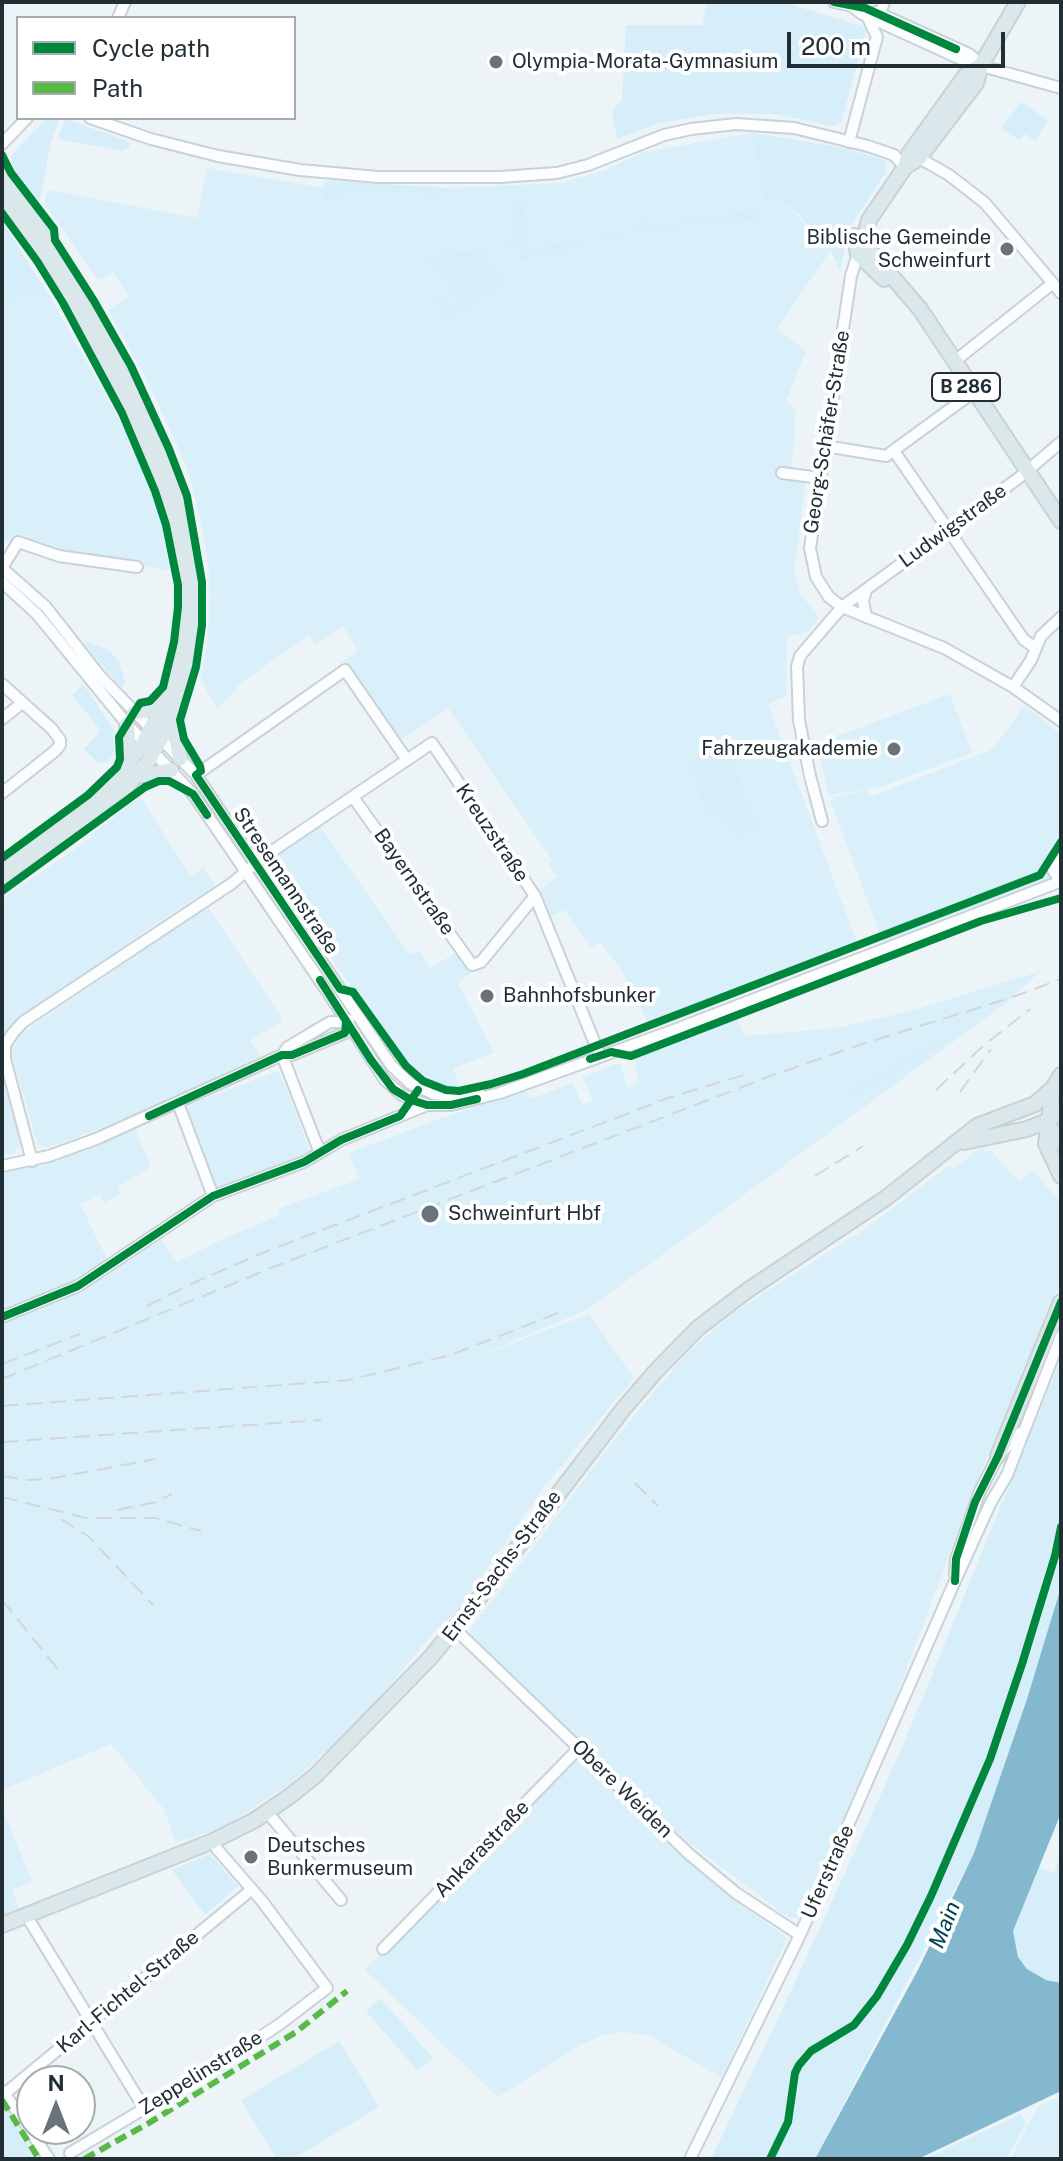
<!DOCTYPE html>
<html>
<head>
<meta charset="utf-8">
<style>
  body { margin:0 }
  #map { position:relative; width:1063px; height:2161px; overflow:hidden; background:#ecf4f7; font-family:"Public Sans",sans-serif }
  canvas { display:block }
  .frame { position:absolute; inset:0; border:4px solid #212f35; pointer-events:none }
  .legend { position:absolute; left:16px; top:16px; width:280px; height:104px; box-sizing:border-box; background:#fff; border:2px solid #a6acae; margin:0; padding:10px 14px; list-style:none; font-size:24px; color:#212f35 }
  .legend li { display:flex; align-items:center; gap:16px; height:40px }
  .legend b { width:40px; border:2px solid #a6acae }
  .north { position:absolute; left:16px; top:2065px; width:80px; height:80px; box-sizing:border-box; background:#fff; border:2px solid #a6acae; border-radius:50%; rotate:0deg; font-size:22px; font-weight:700; line-height:32px; text-align:center; color:#212f35 }
  .north::after { content:''; display:block; margin:auto; width:28px; height:36px; background:#687479; clip-path:polygon(50% 0,100% 100%,50% 72%,0 100%) }
  .scale { position:absolute; left:787px; top:32px; width:218px; height:36px; box-sizing:border-box; border:4px solid #212f35; border-top:0; padding-left:10px; font-size:24px; line-height:28px; white-space:nowrap; color:#212f35; -webkit-text-stroke:6px #fff; paint-order:stroke }
</style>
</head>
<body>
<div id="map">
<canvas width="1063" height="2161"></canvas>
<div class="frame"></div>
<ul class="legend">
<li><b style="height:10px;background:#00873e"></b>Cycle path</li>
<li><b style="height:10px;background:#58b947"></b>Path</li>
</ul>
<div class="north">N</div>
<div class="scale">200 m</div>
</div>
<script>
const c = document.querySelector('canvas').getContext('2d');
c.lineJoin = 'round';
function paint(path, color) { c.fillStyle = color; c.fill(path, 'evenodd'); }
const shape = rows => new Path2D(rows.map(r => 'M' + r).join(''));
function trace(path, color, width, dash) { c.strokeStyle = color; c.lineWidth = width; c.lineCap = dash ? 'butt' : 'round'; c.setLineDash(dash || []); c.stroke(path); }
function label(font, color, halo, rows, align = 'center') {
  c.font = font + ' "Public Sans",sans-serif'; c.lineWidth = 8; c.setLineDash([]); c.textBaseline = 'middle'; c.strokeStyle = halo; c.fillStyle = color; for (const [text, x, y, turn = 0] of rows) {
    c.save(); c.translate(x, y); c.rotate((+turn || 0) * Math.PI / 180); c.textAlign = isNaN(turn) ? turn : align; if (halo) c.strokeText(text, 0, 0); c.fillText(text, 0, 0); c.restore();
  }
}
paint(shape([
  [752,133,763,199,774,203,784,202,831,250,777,329,806,351,786,401,796,410,791,479,806,481,794,572,800,593,819,618,808,632,787,636,786,696,768,704,856,940,854,943,648,1023,622,971,601,943,591,947,564,910,550,917,538,892,557,876,548,864,552,860,448,708,397,742,344,661,358,651,343,626,316,645,309,635,242,682,218,710,200,679,207,647,210,597,208,560,200,518,189,474,179,449,146,378,108,310,129,297,113,272,98,280,44,203,48,190,197,218,207,168,311,186,448,195,449,188,562,183,603,171,644,152],
  [49,295,129,437,164,525,169,571,143,565,101,562,18,541,2,543,2,301],
  [950,694,972,753,880,787,829,795,816,744],
  [1025,705,1061,735,1061,877,883,942,830,800,837,796,867,790,870,797,993,749],
  [140,797,191,876,204,868,215,886,151,927,7,1030,2,1036,2,899,91,838,91,835],
  [320,826,410,955,419,950,430,968,459,951,473,971,458,983,494,1053,453,1068,461,1089,428,1082,407,1062,388,1035,385,1036,265,861],
  [208,907,283,1020,250,1041,260,1056,152,1107,71,1140,47,1147,38,1145,13,1060,13,1048,18,1039,32,1026],
  [1041,971,1002,1006,588,1309,471,1359,589,1314,634,1378,545,1486,458,1610,434,1632,363,1717,292,1782,222,1828,176,1842,163,1808,111,1744,2,1790,2,1319,76,1290,161,1239,177,1262,223,1239,280,1215,278,1209,359,1179,349,1153,434,1121,527,1089,530,1099,573,1083,582,1105,593,1101,583,1077,619,1063,628,1088,638,1084,635,1057,737,1018,744,1036,837,1028,914,1010],
  [275,1072,280,1073,311,1153,220,1188,215,1185,189,1120,188,1109,191,1104],
  [2,1080,20,1138,20,1145,13,1154,2,1156],
  [135,1130,151,1167,118,1187,121,1194,105,1203,99,1194,80,1204,107,1259,71,1282,2,1310,2,1172,45,1165],
  [982,1147,986,1152,990,1150,1019,1181,1032,1170,1061,1202,1061,1287,1059,1291,1057,1291,1015,1395,978,1479,888,1718,799,1917,790,1919,687,1841,540,1702,471,1634,470,1630,618,1435,686,1354,728,1317,761,1295,865,1229,950,1165,954,1168],
  [578,1753,658,1836,710,1881,787,1938,722,2078,648,2035,622,2032,603,2035,582,2044,498,2097,365,1970],
  [2,1808,32,1881,12,1890,19,1908,2,1916],
  [1061,2096,1061,2159,1010,2159,1038,2107]
]), '#d9f0fa');
paint(shape([
  [707,2,782,2,862,26,866,31,841,123,833,126,775,114,714,114,660,123,617,139,612,111,622,100,626,25,702,25],
  [1021,102,1048,120,1035,141,1025,134,1019,140,1001,128],
  [60,118,51,141,39,204,13,171,11,156,46,119],
  [65,119,130,142,129,148,121,151,58,139],
  [752,133,845,148,885,160,886,172,848,230,840,271,831,250,798,214,784,202,774,203,763,199],
  [328,181,448,188,448,192,446,195,423,194,348,189,338,200,333,201,327,200,323,195,324,184],
  [523,201,530,248,634,232,634,227,640,225,638,210,633,209,644,208,640,210,641,222,647,222,649,227,754,210,758,216,784,214,729,223,720,219,570,245,563,253,514,261,522,255,517,248,510,252,502,239,514,238,513,202],
  [2,221,49,295,2,301],
  [480,251,484,253,502,280,502,285,447,320,438,307,437,293,447,307,458,299,433,263,428,266,419,255],
  [87,641,108,650,119,661,125,682,122,688,84,644],
  [83,684,114,730,113,755,106,763,97,762,84,749,101,731,72,695],
  [727,747,757,826,756,830,737,837,733,835,729,826,723,823,718,812,707,815,689,766,694,760],
  [968,1029,879,1082,822,1108,905,1058],
  [1061,1359,1061,1587,1027,1699,974,1853,815,2159,711,2159,791,1991,902,1748],
  [210,1854,238,1886,205,1915,172,1870],
  [1061,1855,1061,1983,1046,1980,1027,1969,1018,1957,1013,1931,1037,1867,1054,1873],
  [380,1998,433,2058,418,2071,366,2011],
  [339,2041,379,2107,293,2159,277,2159,241,2100],
  [2,2102,6,2108,37,2159,2,2159],
  [1021,2114,1026,2124,1006,2159,924,2159]
]), '#d6eefa');
paint(shape([
  [1061,1587,1061,1813,1013,1931,1018,1957,1027,1969,1046,1980,1061,1983,1061,2091,918,2159,815,2159,919,1968,974,1853,1027,1699]
]), '#84b8ce');
const minor = shape([
  [834,2,856,7],
  [853,7,862,14,967,62,1061,88],
  [876,12,969,54,979,63],
  [880,14,884,2],
  [118,18,125,2],
  [90,118,151,139,218,156,300,170,378,177,500,177,557,173,588,165,664,135,691,129,736,124,794,128,868,146,894,155,905,167],
  [849,142,877,37,867,16],
  [2,144,27,118],
  [919,158,949,175,985,203,1061,293],
  [862,250,858,254,851,276,810,548,816,577,829,597,842,607,944,648,1013,687,1061,721],
  [955,361,1053,283],
  [825,446,886,456,975,391],
  [894,451,1024,640,1036,648],
  [782,473,820,478],
  [137,567,59,556,18,542,2,568,46,607,100,676,196,775,391,1065,411,1084,434,1094,454,1096,479,1092],
  [2,582,37,614,127,724,193,794,335,1003,385,1080,402,1095,427,1105,451,1105,500,1093,674,1030,1059,882],
  [866,590,863,601,866,617],
  [2,684,52,729,60,740,60,745,55,751,2,793],
  [1013,687,1031,660,1041,636,1061,617],
  [2,719,22,703],
  [196,775,345,670,407,760],
  [353,797,472,965,481,962,535,896],
  [822,821,810,776,799,720,797,667,800,656,842,607,1020,477,1061,442],
  [1061,855,1055,862,1053,870,1061,883],
  [282,1055,320,1153],
  [282,1055,288,1047,330,1022,346,1022],
  [178,1103,213,1196],
  [32,1161,5,1059,5,1045,13,1033,23,1022,231,884,262,858,432,743,535,896,600,1056],
  [2,1166,49,1156,96,1139,282,1055,292,1055,345,1033,349,1020],
  [2,1317,78,1286,213,1196,304,1162,341,1140,427,1105],
  [955,1575,956,1559,980,1491,998,1456,1020,1433],
  [455,1629,689,1854,736,1893,800,1935],
  [267,1812,341,1900],
  [26,1915,144,2108],
  [383,1949,579,1748],
  [3,2091,49,2159],
  [2,2096,251,1890],
  [70,2153,222,2062,280,2024,327,1988,262,1901,217,1849,213,1841],
  [690,2159,800,1935,955,1581,990,1504,1007,1475,1061,1336]
]);
const major = shape([
  [981,65,965,76,909,154,905,167,869,220,863,243,920,309,1061,521],
  [905,167,919,158,976,83,981,65,1018,2],
  [2,176,44,233,94,314,151,424,181,502,190,541,196,596,191,654,181,696,173,717,147,763,121,793,2,883],
  [2,198,59,280,104,358,142,434,175,522,181,552,185,600,182,637,173,680,168,696,144,742,116,779,87,806,2,868],
  [855,236,858,254,884,279],
  [134,713,163,706],
  [173,719,180,758],
  [127,724,129,763],
  [139,775,150,775,171,770],
  [1053,1088,1046,1144,1061,1176],
  [1046,1123,1061,1143],
  [964,1142,1027,1129,1047,1121,1061,1110],
  [998,1456,1061,1302],
  [2,1925,213,1841,255,1820,290,1796,315,1776,430,1658,469,1611,624,1408,656,1371,698,1328,748,1290,886,1198,977,1126,1035,1104,1053,1088,1061,1075]
]);
trace(minor, '#c8d2d7', 14);
trace(major, '#cbd1d3', 18);
trace(minor, '#fcfdfe', 10);
trace(major, '#dae7eb', 14);
trace(shape([
  [936,1090,983,1046,1030,1009],
  [960,1092,991,1049],
  [815,1176,863,1146],
  [147,1306,193,1283,267,1251,671,1097,747,1074],
  [2,1364,80,1334],
  [2,1379,276,1266,768,1077,859,1045,1010,998,1061,979],
  [2,1406,349,1380,451,1355,558,1313],
  [2,1442,321,1420],
  [2,1476,29,1480,48,1479,156,1459],
  [635,1483,658,1506],
  [2,1497,86,1518,156,1518,201,1531],
  [117,1510,156,1502,172,1494],
  [61,1519,88,1536,153,1605],
  [2,1600,61,1673]
]), '#d3d6d8', 2, [16, 8]);
trace(shape([
  [2,2100,39,2159],
  [84,2159,149,2123,296,2032,347,1991]
]), '#58b947', 6, [12, 6]);
trace(shape([
  [834,2,865,8,956,49],
  [2,155,11,173,54,229,55,240,94,301,131,366,169,449,187,496,202,582,202,625,196,667,180,720,184,739,200,766,201,771,196,775,340,989,353,992,406,1066,423,1081,446,1090,459,1091,491,1084,523,1074,1040,875,1061,842],
  [2,213,37,261,63,303,122,413,155,491,166,525,178,585,178,607,174,642,163,687,150,701,140,703,119,737,120,759,117,767,88,795,2,858],
  [2,891,145,787,159,781,169,781,193,794,207,815],
  [320,980,371,1060,393,1089,411,1100,427,1105,451,1105,477,1099],
  [590,1059,611,1052,631,1056,981,921,1061,898],
  [149,1116,282,1055,292,1055,345,1033,346,1022],
  [2,1317,78,1286,213,1196,304,1162,341,1140,400,1116,418,1090],
  [955,1581,956,1559,975,1502,998,1456,1061,1302],
  [770,2159,788,2122,795,2073,799,2065,811,2051,854,2025,877,1996,907,1945,931,1896,990,1759,1022,1664,1055,1556,1061,1527]
]), '#00873e', 8);
for (const [x, y, r, color] of [
  [496,62,8,"#687479"],
  [1007,249,8,"#687479"],
  [894,749,8,"#687479"],
  [487,996,8,"#687479"],
  [430,1214,10,"#687479"],
  [251,1857,8,"#687479"]
]) { const dot = new Path2D(); dot.arc(x, y, r, 0, 2 * Math.PI); c.fillStyle = color; c.fill(dot); trace(dot, '#fff', 3); }
for (const [x, y, w] of [
  [966,387,68]
]) { const box = new Path2D(); box.roundRect(x - w / 2, y - 14, w, 28, 6); c.fillStyle = '#fff'; c.fill(box); trace(box, '#212f35', 2); }
label('bold 18px', '#212f35', null, [
  ["B 286",966,387]
]);
label('20px', '#212f35', '#fff', [
  ["Olympia-Morata-Gymnasium",512,62],
  ["Biblische Gemeinde",991,238,"right"],
  ["Schweinfurt",991,261,"right"],
  ["Fahrzeugakademie",878,749,"right"],
  ["Bahnhofsbunker",503,996],
  ["Schweinfurt Hbf",448,1214],
  ["Deutsches",267,1846],
  ["Bunkermuseum",267,1869]
], 'left');
label('20px', '#212f35', '#fff', [
  ["Georg-Schäfer-Straße",827,432,-81],
  ["Ludwigstraße",953,526,-36],
  ["Kreuzstraße",492,833,56],
  ["Stresemannstraße",286,881,56],
  ["Bayernstraße",414,882,55],
  ["Ernst-Sachs-Straße",502,1566,-53],
  ["Obere Weiden",622,1789,44],
  ["Ankarastraße",482,1849,-46],
  ["Uferstraße",828,1872,-66],
  ["Karl-Fichtel-Straße",128,1992,-40],
  ["Zeppelinstraße",201,2073,-32]
]);
label('italic 22px', '#004156', '#fff', [
  ["Main",945,1925,-68]
]);
</script>
</body>
</html>
